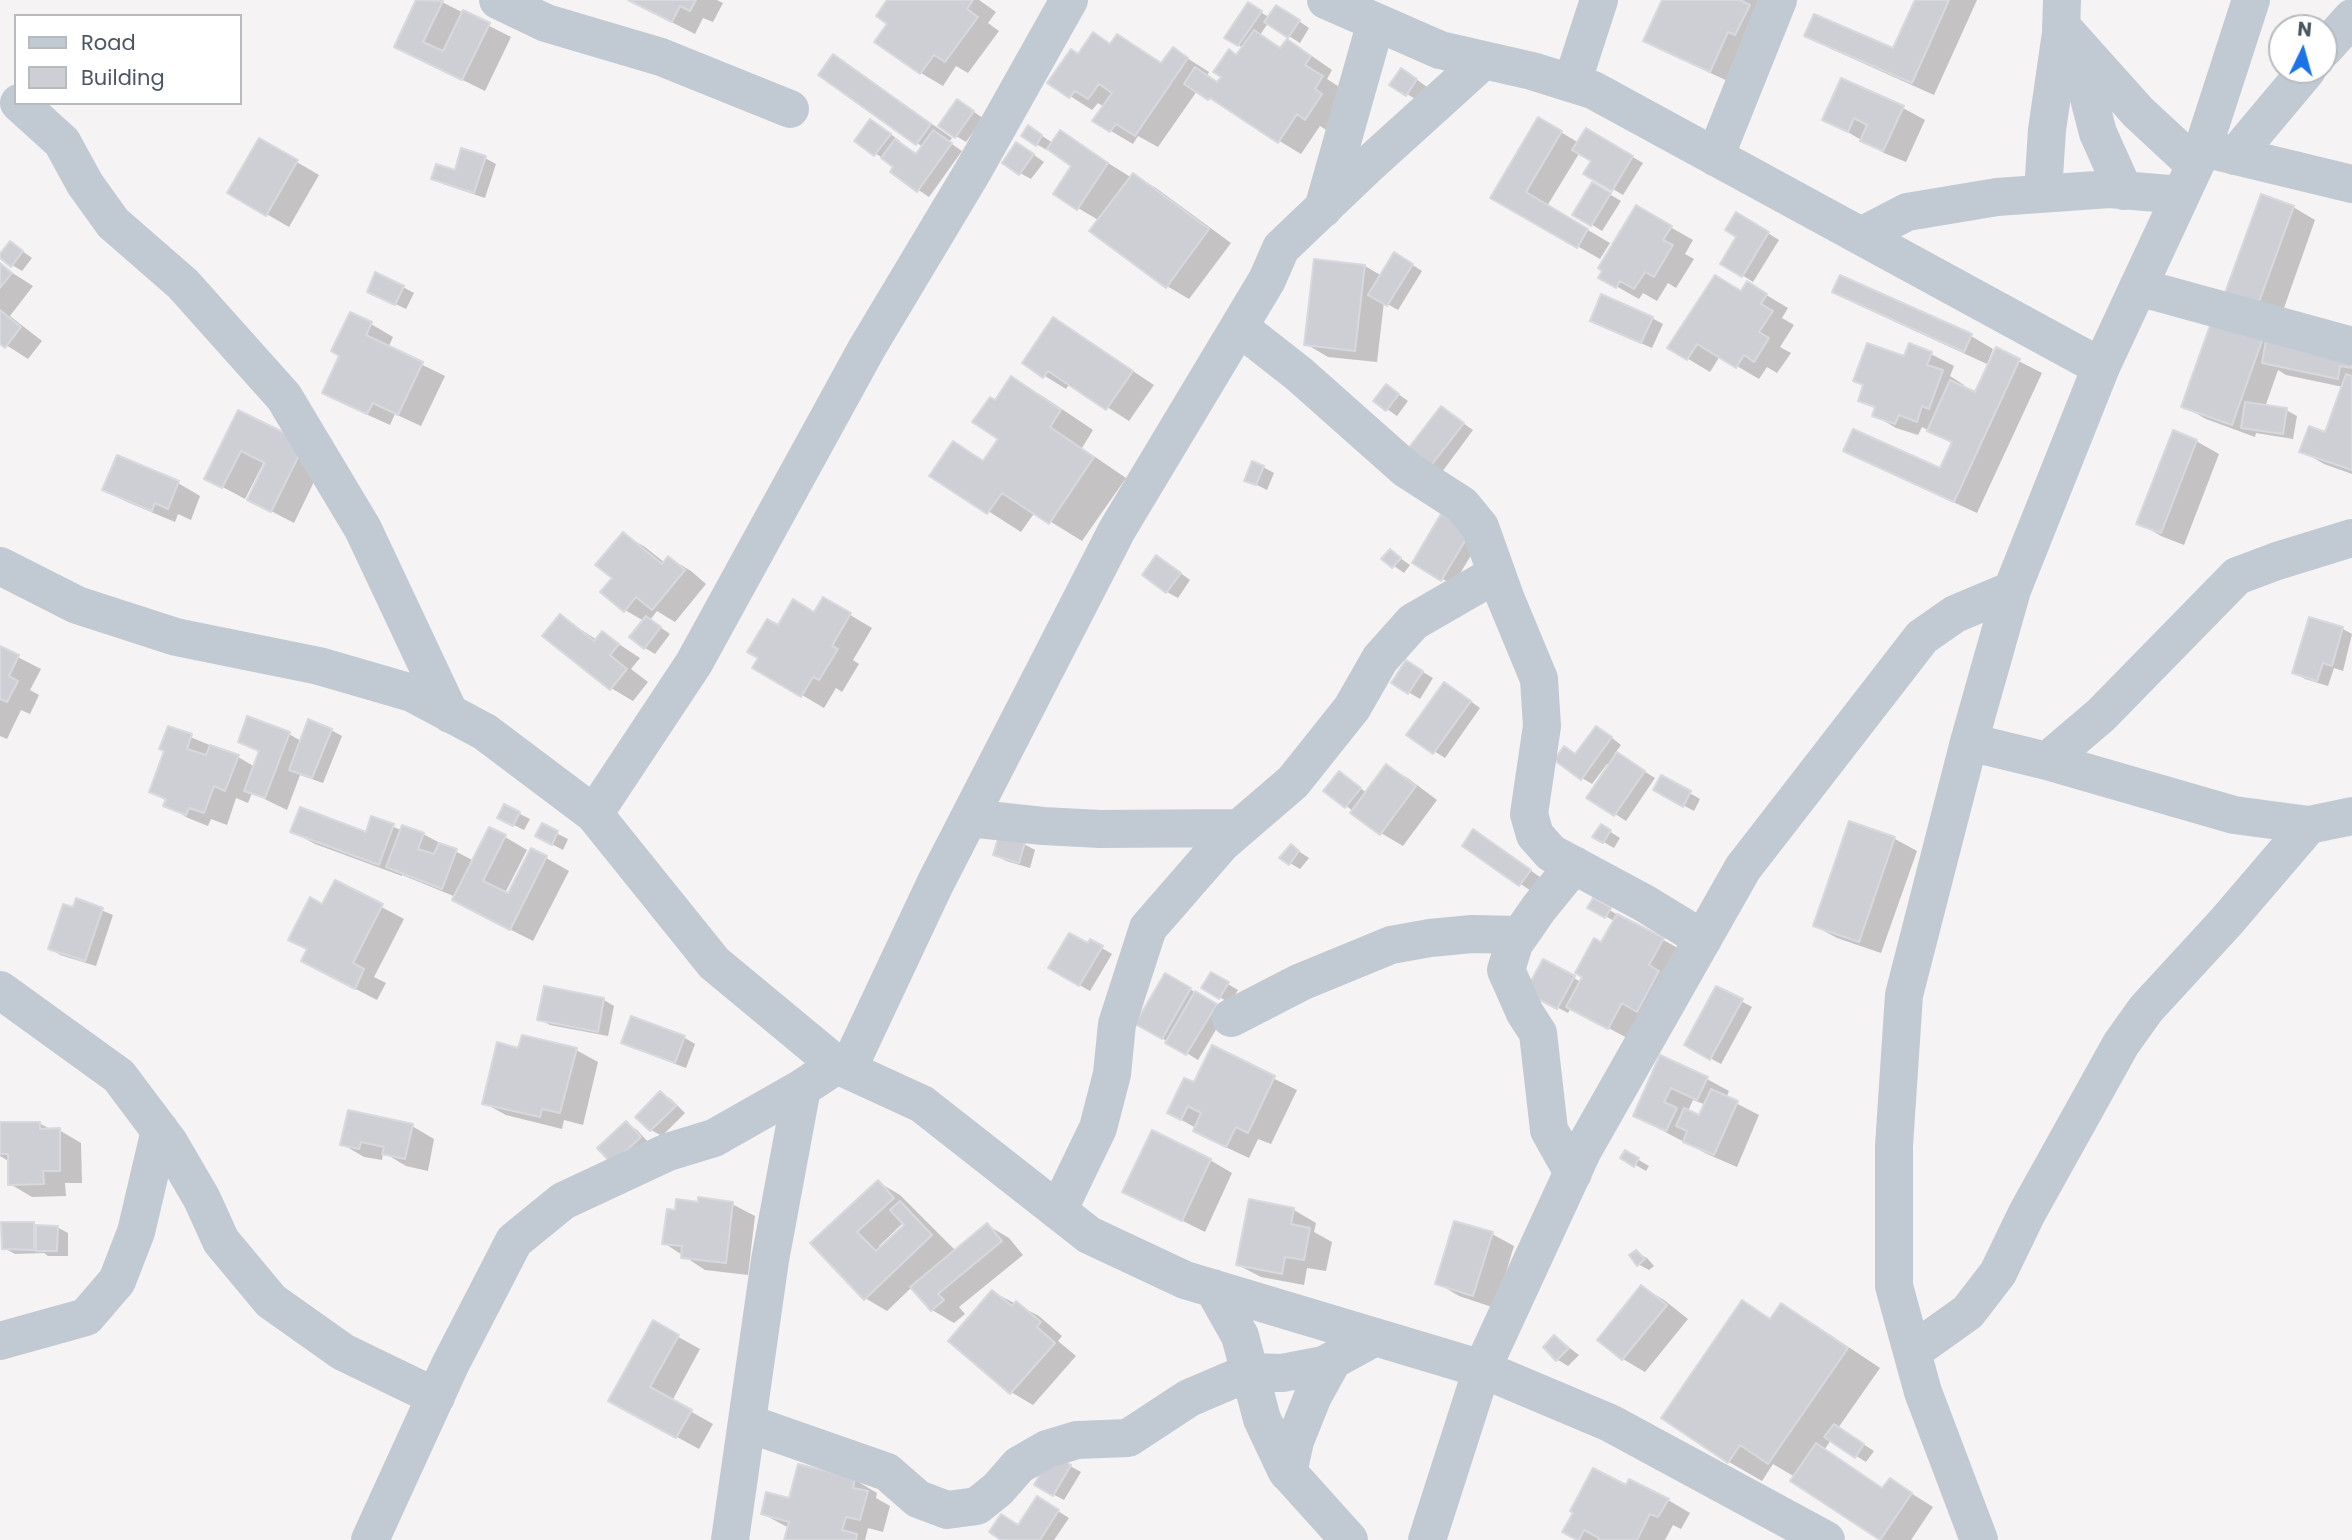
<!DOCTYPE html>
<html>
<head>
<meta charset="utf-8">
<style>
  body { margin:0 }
  #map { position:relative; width:2352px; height:1540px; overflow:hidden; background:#f5f3f3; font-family:Poppins,sans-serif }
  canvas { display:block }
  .legend { position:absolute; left:14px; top:14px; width:228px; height:91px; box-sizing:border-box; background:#fff; border:2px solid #b7bbc0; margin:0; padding:9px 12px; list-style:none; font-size:21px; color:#4a5661 }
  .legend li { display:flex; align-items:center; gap:14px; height:35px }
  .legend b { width:35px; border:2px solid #b7bbc0 }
  .north { position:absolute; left:2268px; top:14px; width:70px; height:70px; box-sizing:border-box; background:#fff; border:2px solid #b7bbc0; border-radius:50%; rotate:5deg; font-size:19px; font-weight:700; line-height:28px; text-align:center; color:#4a5661 }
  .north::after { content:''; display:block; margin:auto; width:24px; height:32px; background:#1a73e8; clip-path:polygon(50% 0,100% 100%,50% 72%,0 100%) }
</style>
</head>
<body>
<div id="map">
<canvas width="2352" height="1540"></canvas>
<ul class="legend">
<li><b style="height:9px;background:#c1cad2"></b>Road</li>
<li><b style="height:19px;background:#cdcfd5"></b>Building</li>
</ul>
<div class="north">N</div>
</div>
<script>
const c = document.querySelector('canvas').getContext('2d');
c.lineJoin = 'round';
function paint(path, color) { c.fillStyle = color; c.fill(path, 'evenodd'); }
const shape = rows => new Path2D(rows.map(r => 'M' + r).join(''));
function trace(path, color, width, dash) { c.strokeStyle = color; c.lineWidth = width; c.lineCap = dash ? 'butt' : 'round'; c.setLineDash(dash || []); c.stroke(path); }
paint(shape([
  [418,0,438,0,511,37,485,91,396,47],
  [628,0,717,0,723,3,713,22,703,18,695,34],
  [890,0,979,0,996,12,988,23,999,31,968,73,956,66,943,86,921,73,889,24],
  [1664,0,1763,0,1732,83,1667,53,1645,40],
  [1917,0,1977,0,1934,95,1829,48,1807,36,1894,51],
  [1259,11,1270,18,1287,13,1309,28,1300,43,1268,23,1260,35,1282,48,1287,41,1309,54,1332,70,1327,79,1344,90,1328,131,1320,126,1301,154,1197,91,1158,147,1138,136,1133,144,1111,131,1104,107,1098,103,1092,110,1050,83,1079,56,1094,35,1112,45,1117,36,1163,64,1173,49,1209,72,1207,76,1218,83,1243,48,1226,37],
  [833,57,855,70,952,138,949,142,962,151,929,197,892,172,895,166,856,141,881,127,900,141,899,143,917,155,923,147,917,143],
  [1412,76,1427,87,1417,100,1407,94],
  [968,108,983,118,966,142,956,136],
  [1903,108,1925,120,1906,162,1884,153,1825,119],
  [1539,119,1579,143,1586,130,1643,163,1623,195,1586,173,1593,160,1580,152,1547,206,1610,243,1600,259,1492,197],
  [1060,133,1132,178,1134,175,1156,188,1231,243,1189,299,1167,286,1100,221,1078,208,1074,166,1048,148,1047,150,1036,144,1039,134,1053,143],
  [259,140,319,175,289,227,230,193],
  [1027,150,1044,162,1031,179,1020,173],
  [485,158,496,164,485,198,443,184,433,178,456,172],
  [1592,184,1621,201,1602,231,1575,214],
  [2293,207,2315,220,2278,325,2246,313],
  [1637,208,1693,240,1685,254,1694,259,1676,288,1668,283,1657,301,1643,293,1639,299,1600,277],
  [1737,214,1779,240,1753,282,1723,263,1739,237],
  [11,243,32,258,22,271,12,265],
  [1405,260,1422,271,1398,310,1384,302,1377,362,1328,357,1306,344,1365,266,1382,276],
  [0,265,33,286,10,316,42,341,28,359,0,341],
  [1748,284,1788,308,1782,318,1794,325,1780,347,1791,353,1777,373,1767,367,1759,379,1720,356,1710,372,1670,348,1742,293],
  [403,287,414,293,406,309,377,295],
  [1834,292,1971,336,1993,349,1987,364,1856,304],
  [1652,318,1663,324,1652,348,1603,326],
  [1054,319,1154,385,1129,421,1070,383,1066,389,1024,363],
  [2213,322,2352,354,2352,474,2324,464,2302,451,2326,434,2343,387,2286,375,2278,370,2265,407,2286,410,2297,416,2293,439,2256,433,2255,437,2206,419,2183,406],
  [371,324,393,337,388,348,445,376,421,426,395,414,390,425,346,405,324,393],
  [1997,350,2042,373,1977,513,1868,463,1846,450,1941,470,1954,444,1922,427,1918,435,1896,428,1874,415,1876,409,1860,400,1865,386,1855,381,1905,358,1931,354,1954,366,1950,376,1964,385,1963,388,1976,394],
  [1012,378,1044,397,1093,430,1082,448,1126,478,1082,541,1035,512,1021,532,932,475,954,443,985,461,1000,439,995,402],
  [1387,386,1408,401,1397,416,1387,409],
  [1441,408,1473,430,1442,472,1431,466],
  [239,412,326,457,294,523,250,500,269,460,266,458,245,499,206,478],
  [2174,433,2196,441,2219,454,2184,545,2161,536,2139,523],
  [1263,467,1274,473,1267,490,1247,480],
  [178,483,200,496,191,520,178,514,175,522,127,502,105,489],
  [1442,516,1481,539,1453,585,1414,562],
  [623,534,645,547,665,563,669,558,691,571,706,584,675,622,657,611,650,620,670,634,655,654,645,648,644,621,625,610,603,592,614,578],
  [1390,551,1410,565,1404,573,1384,559],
  [1167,563,1190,580,1178,598,1167,592],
  [823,599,872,628,853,660,859,664,842,692,836,688,824,708,755,667,778,627,815,614],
  [560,616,597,640,602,633,640,658,631,669,648,682,633,701,611,688],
  [2310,620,2343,629,2352,634,2343,671,2334,668,2328,686,2305,679,2294,673],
  [0,648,41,669,30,690,39,695,30,714,21,710,7,739,0,736],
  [1406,662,1433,678,1420,699,1393,683],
  [1455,690,1480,708,1445,758,1409,735],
  [169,728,238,757,255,767,260,753,240,741,289,734,301,741,331,730,342,736,323,783,300,775,287,810,252,793,248,803,236,798,227,825,211,819,208,826,188,818,166,805,167,801,151,792,166,751],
  [1607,734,1621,745,1615,753,1655,778,1626,821,1589,797,1610,765,1607,764,1592,784,1582,778,1565,748,1576,755],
  [1387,766,1409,779,1437,800,1403,846,1381,833,1326,790,1339,773,1367,793],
  [1662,777,1700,799,1694,811,1655,790],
  [504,806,530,819,524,830,510,823],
  [372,818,401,830,423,834,474,861,490,829,505,837,527,850,505,893,509,895,532,850,569,871,533,941,476,912,456,897,402,875,402,876,315,844,293,832,367,834],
  [1850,824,1895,839,1917,851,1881,953,1837,938,1815,926],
  [542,826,568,839,563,850,548,842],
  [1601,826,1620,838,1614,848,1595,837],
  [1484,838,1540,877,1531,891,1464,845],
  [1024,844,1035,850,1030,868,1006,861,995,855],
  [1291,846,1309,858,1300,869,1290,863],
  [335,882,404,919,374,977,386,983,377,1000,325,973,323,906],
  [77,900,113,915,96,966,60,955,50,948,74,909],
  [1593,901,1685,952,1631,1040,1571,1008,1568,1013,1538,997,1543,961,1581,982,1614,921,1590,907],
  [1090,941,1112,954,1090,991,1050,968,1089,945],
  [1211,974,1238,990,1230,1003,1203,988],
  [1166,975,1227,1011,1198,1060,1137,1023],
  [545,988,604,1000,614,1006,608,1036,550,1025,539,1019],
  [1717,988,1752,1007,1721,1064,1686,1045],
  [632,1019,685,1038,695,1044,686,1068,633,1048,623,1042],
  [1212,1048,1297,1090,1271,1144,1258,1139,1249,1158,1217,1143,1195,1130,1196,1128,1169,1113,1195,1085],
  [520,1050,576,1050,598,1062,583,1125,564,1120,562,1129,506,1115,484,1103],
  [1661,1058,1707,1079,1729,1091,1726,1098,1759,1115,1737,1167,1707,1154,1635,1116],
  [1693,1100,1706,1105,1700,1117,1688,1111],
  [661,1093,671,1099,685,1113,662,1136,651,1130,638,1117],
  [39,1123,52,1130,59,1130,81,1143,82,1183,65,1183,66,1196,32,1197,10,1184,10,1162,0,1156,0,1124],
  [626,1123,637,1130,650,1144,623,1168],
  [412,1126,434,1139,428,1171,406,1166,386,1154,383,1154,382,1160,364,1157,342,1144],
  [1625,1152,1649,1166,1646,1171,1622,1157],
  [1210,1160,1232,1173,1205,1232,1125,1192],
  [878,1182,900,1195,956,1251,987,1225,1009,1238,1023,1255,959,1307,965,1314,954,1323,932,1310,912,1287,887,1311,865,1298,813,1244],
  [904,1222,907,1226,881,1249,879,1246],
  [699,1204,732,1204,755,1216,748,1275,705,1270,664,1243,676,1212],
  [1294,1210,1316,1223,1314,1232,1332,1242,1326,1271,1307,1268,1304,1285,1261,1277,1238,1265],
  [34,1224,39,1227,57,1227,68,1233,68,1256,48,1256,44,1253,15,1254,4,1248],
  [1492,1234,1514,1246,1495,1308,1459,1296,1437,1283],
  [1636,1252,1647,1258,1654,1266,1649,1270,1638,1264],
  [1642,1287,1664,1300,1688,1319,1645,1372,1623,1359,1599,1340],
  [993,1292,1039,1316,1062,1336,1058,1341,1076,1356,1033,1405,1011,1392],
  [1742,1303,1771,1319,1782,1305,1814,1324,1880,1368,1838,1428,1874,1451,1866,1462,1831,1440,1824,1450,1884,1489,1890,1480,1933,1507,1911,1540,1881,1540,1792,1481,1795,1477,1773,1464,1762,1481,1729,1462,1664,1418],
  [653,1323,700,1349,672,1401,713,1424,699,1449,633,1413],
  [1555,1337,1579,1355,1568,1366,1558,1360,1545,1347],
  [1052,1456,1081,1472,1064,1500,1036,1485],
  [855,1480,877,1493,876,1498,890,1506,883,1532,868,1528,865,1540,786,1540,789,1528,763,1514,791,1500],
  [1627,1487,1668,1500,1690,1513,1681,1529,1673,1525,1665,1540,1579,1540,1565,1532],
  [1037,1498,1069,1518,1054,1540,1004,1540,1019,1527]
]), '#0003');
const building = shape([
  [416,0,443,1,423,42,443,51,463,10,490,23,462,80,394,47,416,0],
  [628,0,696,0,690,11,680,6,672,22,628,0],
  [887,0,973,0,967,9,978,17,945,62,934,55,920,74,874,42,887,24,876,16,887,0],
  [1662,0,1740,0,1750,5,1735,35,1728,32,1710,72,1643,41,1662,0],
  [1915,0,1949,0,1912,83,1804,36,1814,14,1893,48,1915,0],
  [1248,2,1262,11,1238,46,1224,38,1248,2],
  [1276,5,1300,20,1288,38,1264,22,1276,5],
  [1254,30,1280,48,1287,39,1311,56,1305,65,1323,76,1315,89,1322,94,1305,120,1297,114,1278,143,1210,98,1208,100,1184,84,1195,67,1217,82,1221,77,1213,72,1229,49,1236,55,1254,30],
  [1093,32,1110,44,1117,34,1161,63,1173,47,1188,58,1135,136,1116,124,1110,132,1092,121,1112,93,1099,84,1088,99,1075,91,1069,98,1047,83,1071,49,1078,54,1093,32],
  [833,54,931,124,916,145,818,75,833,54],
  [1401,68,1417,79,1406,96,1389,85,1401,68],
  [1841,78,1904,106,1883,151,1860,141,1867,125,1854,118,1848,132,1822,120,1841,78],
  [957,99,974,111,955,138,938,126,957,99],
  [1538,117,1562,131,1526,192,1588,229,1577,248,1490,198,1538,117],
  [870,119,891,134,874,156,854,141,870,119],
  [1028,125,1042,135,1036,146,1021,136,1028,125],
  [1586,128,1633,156,1612,191,1583,174,1591,161,1572,150,1586,128],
  [933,130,952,143,917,192,890,172,893,167,881,158,895,139,916,154,933,130],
  [1060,130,1108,163,1077,210,1053,194,1071,166,1047,149,1060,130],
  [259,138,298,160,266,216,227,193,259,138],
  [1016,142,1034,154,1019,175,1002,163,1016,142],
  [461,148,486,156,474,193,431,179,436,164,455,170,461,148],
  [1133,173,1209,229,1166,288,1089,231,1133,173],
  [1592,182,1611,193,1591,226,1572,215,1592,182],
  [2261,194,2294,206,2255,313,2222,301,2261,194],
  [1636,205,1672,226,1663,240,1673,245,1654,277,1645,272,1634,289,1620,281,1616,288,1598,278,1602,271,1598,268,1636,205],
  [1736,212,1769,232,1742,277,1720,264,1736,237,1725,230,1736,212],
  [10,241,23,251,11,267,0,258,0,254,10,241],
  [1394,252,1413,264,1387,306,1368,295,1394,252],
  [1314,259,1365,265,1355,351,1304,345,1314,259],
  [0,263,12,273,0,288,0,263],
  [375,272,404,286,395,305,367,292,375,272],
  [1715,275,1741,291,1747,281,1767,294,1761,304,1773,311,1759,332,1769,338,1754,362,1744,355,1736,368,1697,344,1687,360,1667,348,1715,275],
  [1840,275,1972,334,1964,352,1832,292,1840,275],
  [1601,294,1653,317,1641,343,1590,321,1601,294],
  [0,310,21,327,5,348,0,344,0,310],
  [350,312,372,322,366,335,423,362,398,415,373,403,367,414,322,393,339,356,331,351,350,312],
  [1053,317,1133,371,1106,410,1048,371,1043,378,1022,363,1053,317],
  [2212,320,2263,338,2232,425,2181,407,2212,320],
  [2267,335,2352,352,2352,368,2340,366,2338,379,2262,363,2267,335],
  [1867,343,1904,356,1909,343,1932,352,1927,365,1943,370,1929,409,1922,406,1917,422,1899,415,1895,424,1872,416,1875,407,1858,401,1863,385,1853,381,1867,343],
  [1996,347,2020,359,1954,502,1843,451,1853,429,1940,468,1952,442,1927,431,1950,380,1975,392,1996,347],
  [2346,374,2352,376,2352,470,2299,452,2309,426,2325,432,2346,374],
  [1011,376,1061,410,1050,427,1094,457,1049,524,1002,493,987,514,929,476,953,441,983,461,998,439,972,422,990,397,995,400,1011,376],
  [1386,384,1399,394,1386,411,1373,401,1386,384],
  [2245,402,2287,408,2283,434,2241,428,2245,402],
  [1441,406,1464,423,1430,467,1407,450,1441,406],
  [238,410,305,443,271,512,247,500,265,463,241,451,222,488,204,479,238,410],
  [2173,430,2197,440,2161,533,2136,524,2173,430],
  [117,455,179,481,168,509,155,503,152,511,102,490,117,455],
  [1252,461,1264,466,1256,485,1244,481,1252,461],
  [1441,514,1471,531,1441,581,1412,563,1441,514],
  [623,532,662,564,668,556,685,570,652,610,636,597,624,612,600,592,612,578,595,565,623,532],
  [1390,549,1401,558,1392,568,1381,559,1390,549],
  [1156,555,1181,573,1166,593,1142,575,1156,555],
  [823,597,851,613,832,646,838,649,819,680,813,677,801,697,752,668,758,658,747,652,767,619,778,625,793,599,814,612,823,597],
  [560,614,594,641,602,631,619,644,610,655,627,669,610,690,542,636,560,614],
  [646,616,661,627,644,649,629,637,646,616],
  [2309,617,2343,627,2332,666,2323,663,2317,681,2292,673,2309,617],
  [0,646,19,655,9,676,18,681,7,702,0,699,0,646],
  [1406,660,1423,671,1408,694,1391,683,1406,660],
  [1444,682,1471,701,1433,754,1406,735,1444,682],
  [247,716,290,732,265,798,244,791,259,751,238,742,247,716],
  [308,719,332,729,312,778,289,770,308,719],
  [168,726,192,734,187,749,206,755,210,745,239,755,225,791,214,786,204,813,189,808,186,815,163,806,166,799,149,792,164,751,159,749,168,726],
  [1596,726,1612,737,1581,780,1554,760,1564,746,1575,754,1596,726],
  [1617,752,1645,771,1614,816,1586,798,1617,752],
  [1386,764,1416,786,1380,835,1350,813,1386,764],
  [1339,771,1361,788,1345,808,1323,791,1339,771],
  [1661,775,1691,791,1683,807,1653,790,1661,775],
  [504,804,520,812,513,826,497,818,504,804],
  [300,807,366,832,371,816,394,824,379,865,290,832,300,807],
  [1849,821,1895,837,1859,942,1813,926,1849,821],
  [542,823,558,831,552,845,535,836,542,823],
  [1601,824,1611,830,1603,843,1592,837,1601,824],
  [402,825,424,833,418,849,434,854,439,843,457,849,442,889,386,867,402,825],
  [489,827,506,835,483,881,508,893,531,848,547,856,510,930,452,900,489,827],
  [1473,829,1531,870,1519,886,1462,846,1473,829],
  [999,835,1025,842,1019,863,993,855,999,835],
  [1291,844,1299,851,1289,865,1279,858,1291,844],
  [335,880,383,904,353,963,364,969,355,989,301,961,307,949,288,940,310,897,322,904,335,880],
  [76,898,103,908,85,961,48,949,63,904,73,907,76,898],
  [1593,898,1611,908,1605,918,1587,908,1593,898],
  [1617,914,1664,938,1649,965,1659,971,1637,1012,1622,1003,1608,1029,1566,1007,1582,977,1575,973,1594,938,1601,942,1617,914],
  [1069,933,1088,943,1090,939,1103,946,1079,986,1048,968,1069,933],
  [1543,959,1575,976,1557,1009,1525,992,1543,959],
  [1211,972,1229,982,1219,999,1201,988,1211,972],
  [1165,973,1191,988,1162,1039,1135,1024,1165,973],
  [544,986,604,998,598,1032,537,1020,544,986],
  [1716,986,1743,999,1710,1060,1684,1045,1716,986],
  [1195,991,1217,1004,1186,1055,1165,1043,1195,991],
  [631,1016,685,1036,675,1063,621,1043,631,1016],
  [522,1035,577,1048,560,1113,542,1109,540,1117,482,1104,497,1042,518,1048,522,1035],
  [1212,1045,1275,1076,1248,1133,1236,1127,1226,1147,1193,1131,1201,1113,1188,1106,1181,1120,1167,1113,1184,1078,1194,1082,1212,1045],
  [1660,1055,1708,1077,1697,1100,1671,1088,1664,1102,1677,1108,1666,1131,1633,1116,1660,1055],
  [1711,1089,1738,1101,1714,1155,1683,1142,1687,1131,1676,1126,1684,1108,1699,1115,1711,1089],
  [660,1091,676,1106,650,1131,635,1117,660,1091],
  [348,1110,413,1124,405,1159,382,1154,384,1147,361,1142,359,1149,340,1145,348,1110],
  [626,1121,641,1137,612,1164,597,1148,626,1121],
  [0,1122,40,1122,40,1129,60,1128,60,1171,43,1171,44,1184,8,1185,8,1154,0,1154,0,1122],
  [1152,1130,1211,1159,1182,1221,1122,1192,1152,1130],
  [1625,1150,1639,1158,1634,1167,1620,1158,1625,1150],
  [878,1180,894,1198,857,1232,876,1251,904,1225,890,1210,900,1201,932,1235,864,1300,810,1243,878,1180],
  [698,1197,733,1202,726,1263,681,1258,682,1246,662,1244,667,1209,675,1210,676,1199,698,1202,698,1197],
  [1249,1199,1294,1208,1291,1224,1310,1228,1304,1260,1285,1257,1282,1274,1236,1265,1249,1199],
  [1454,1221,1493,1232,1473,1296,1435,1284,1454,1221],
  [1,1222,34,1222,34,1250,2,1249,1,1222],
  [987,1223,1002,1241,938,1294,944,1300,931,1311,910,1287,987,1223],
  [36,1225,58,1226,57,1251,36,1251,36,1225],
  [1636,1250,1645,1259,1637,1266,1629,1255,1636,1250],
  [1641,1285,1667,1305,1622,1360,1597,1340,1641,1285],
  [992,1290,1012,1306,1016,1301,1041,1322,1037,1327,1055,1343,1010,1394,948,1341,992,1290],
  [1742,1300,1770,1319,1781,1303,1848,1348,1768,1464,1740,1445,1728,1463,1661,1418,1742,1300],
  [653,1320,679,1335,650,1387,692,1410,676,1438,608,1401,653,1320],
  [1554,1335,1569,1348,1556,1361,1543,1347,1554,1335],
  [1834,1424,1864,1444,1855,1458,1824,1437,1834,1424],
  [1816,1443,1882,1488,1890,1478,1912,1493,1880,1540,1790,1481,1816,1443],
  [1052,1453,1071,1465,1053,1496,1034,1485,1052,1453],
  [798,1464,855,1478,853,1488,868,1491,860,1520,846,1517,842,1530,857,1534,856,1540,784,1540,789,1522,761,1514,766,1492,789,1498,798,1464],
  [1593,1468,1626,1485,1629,1479,1669,1499,1658,1517,1650,1514,1637,1540,1598,1540,1599,1538,1584,1530,1579,1540,1577,1540,1562,1532,1573,1513,1570,1511,1593,1468],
  [1037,1496,1059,1510,1040,1540,1001,1540,989,1532,1001,1514,1018,1525,1037,1496]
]);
paint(building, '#cdcfd5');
trace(building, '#d7d9de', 2);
trace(shape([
  [498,0,546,23,661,57,790,109],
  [1326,0,1440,50,1532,71,1593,90,2101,367],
  [2061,26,2138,112,2195,165],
  [2324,49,2352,18],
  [2083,52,2085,83,2098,133,2124,191],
  [1572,83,1599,0],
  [19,103,62,142,85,184,113,223,183,284,284,397,363,529,450,714],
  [2203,148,2352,184],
  [2235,156,2307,70],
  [1715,157,1778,0],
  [2043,192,2047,130,2061,33,2062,0],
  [1323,209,1376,22],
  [1861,236,1907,212,1997,197,2110,189,2181,195],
  [2138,287,2352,346],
  [1239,327,1299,374,1406,469,1462,505,1480,527,1505,597,1539,679,1542,726,1529,814,1535,835,1551,853,1644,903,1703,939],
  [0,566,77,605,176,637,319,666,412,693,485,732,594,814,714,963,837,1065,922,1104,1089,1235,1185,1280,1482,1369,1610,1423,1826,1540],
  [1969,742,2047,761,2234,815,2309,825,2352,816],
  [2047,761,2101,715,2237,576,2277,561,2352,538],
  [594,814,694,663,867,348,973,171,1069,0],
  [969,818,1043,826,1100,829,1239,828],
  [0,990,119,1076,170,1144,202,1199,221,1241,271,1301,343,1352,436,1397],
  [1231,1018,1301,982,1391,945,1430,938,1472,934,1520,935],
  [848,1069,935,884,1117,530,1267,280,1281,248,1366,167,1484,60],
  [1573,1173,1549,1130,1538,1033,1525,1013,1506,970,1514,944,1539,908,1574,865],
  [1058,1211,1098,1128,1112,1074,1117,1024,1148,928,1222,843,1293,782,1352,708,1380,659,1413,622,1496,574],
  [1213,1288,1240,1336,1262,1419,1286,1470,1349,1540],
  [0,1341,86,1317,117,1281,136,1232,160,1130],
  [1912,1352,1968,1312,1998,1273,2027,1213,2121,1044,2146,1009,2226,922,2309,825],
  [747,1423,887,1472,918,1499,947,1510,977,1506,998,1489,1019,1465,1047,1449,1077,1440,1128,1438,1189,1398,1250,1372,1282,1373,1324,1365,1375,1337],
  [1288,1473,1295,1441,1313,1396,1333,1360],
  [370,1540,450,1365,514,1241,563,1201,668,1152,714,1138,802,1088,837,1065],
  [730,1540,770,1260,802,1088],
  [1427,1540,1482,1369,1583,1150,1743,868,1922,637,1955,614,2012,590],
  [1979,1540,1923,1392,1894,1286,1894,1146,1904,995,1969,742,2012,590,2101,367,2203,148,2251,0]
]), '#c1cad2', 38);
</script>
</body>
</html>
